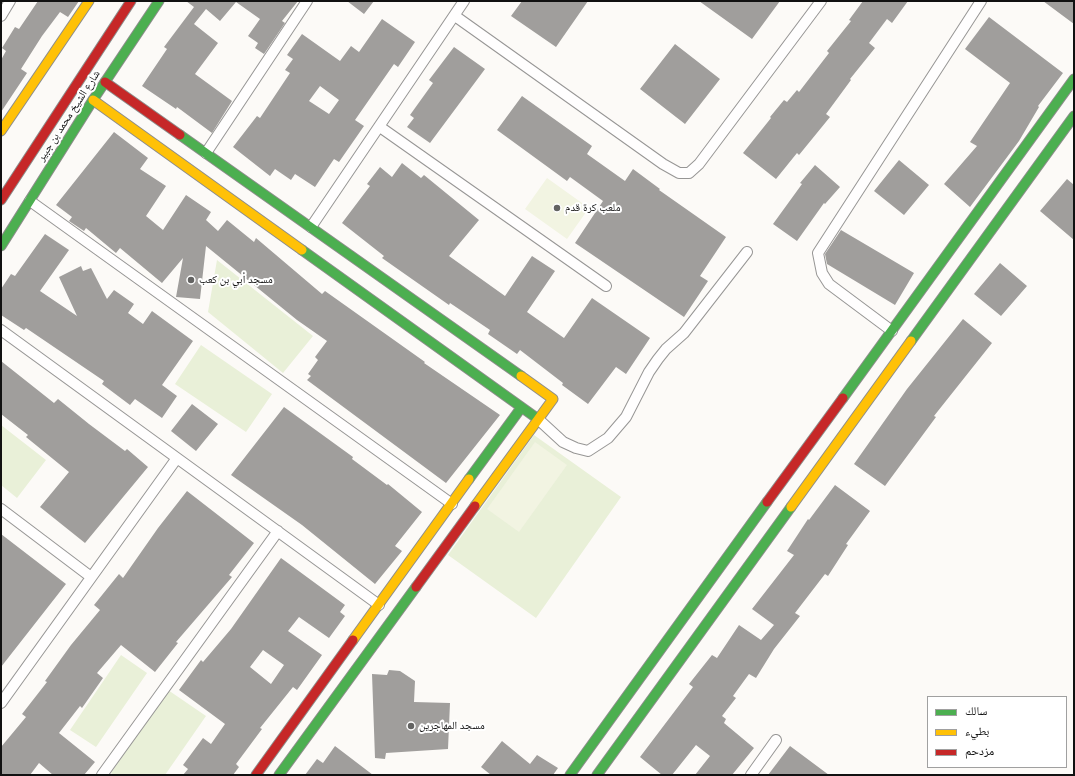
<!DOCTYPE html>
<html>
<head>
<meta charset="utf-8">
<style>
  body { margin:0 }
  #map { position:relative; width:1075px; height:776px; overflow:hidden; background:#fcfaf7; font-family:"Times New Roman","Noto Naskh Arabic",serif }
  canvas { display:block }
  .frame { position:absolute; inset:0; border:2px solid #111; pointer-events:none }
  .legend { position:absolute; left:927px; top:696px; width:140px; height:72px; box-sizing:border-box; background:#fff; border:1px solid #a0a0a0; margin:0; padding:5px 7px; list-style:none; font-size:12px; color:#111 }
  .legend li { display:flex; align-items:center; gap:8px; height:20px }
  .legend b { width:20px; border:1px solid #a0a0a0 }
</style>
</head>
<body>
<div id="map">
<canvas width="1075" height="776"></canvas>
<div class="frame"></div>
<ul class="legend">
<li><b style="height:5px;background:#4caf50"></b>سالك</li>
<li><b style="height:5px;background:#ffc107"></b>بطيء</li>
<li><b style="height:5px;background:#c62828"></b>مزدحم</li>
</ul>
</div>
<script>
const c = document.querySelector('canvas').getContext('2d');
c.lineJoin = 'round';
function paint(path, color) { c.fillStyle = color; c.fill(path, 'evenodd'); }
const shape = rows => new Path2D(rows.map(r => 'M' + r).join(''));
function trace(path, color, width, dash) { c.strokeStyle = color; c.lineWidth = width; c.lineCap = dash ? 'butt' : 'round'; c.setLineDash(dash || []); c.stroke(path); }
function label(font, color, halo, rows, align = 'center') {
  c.font = font + ' "Times New Roman","Noto Naskh Arabic",serif'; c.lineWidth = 4; c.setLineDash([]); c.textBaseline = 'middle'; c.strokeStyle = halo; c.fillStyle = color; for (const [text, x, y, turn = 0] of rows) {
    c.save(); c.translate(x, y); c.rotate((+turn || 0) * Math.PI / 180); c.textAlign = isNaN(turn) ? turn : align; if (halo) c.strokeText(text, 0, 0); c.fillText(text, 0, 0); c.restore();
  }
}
paint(shape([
  [217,260,313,336,283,373,208,312],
  [201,345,272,394,246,432,175,384],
  [1,425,46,460,17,498,1,485],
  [534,435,621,497,536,618,448,555],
  [121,655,147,673,96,747,70,730],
  [168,690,206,716,165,775,114,775,111,773]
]), '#e9f0d8');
paint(shape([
  [547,178,589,208,567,239,525,209],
  [535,442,567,465,519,532,487,509]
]), '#f2f4e2');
paint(shape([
  [38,1,79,1,68,17,60,12,42,36,21,69,27,73,1,112,1,60,6,51,2,48,15,27,19,29],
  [186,1,298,1,282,21,285,23,264,54,255,48,258,43,248,36,260,19,236,2,220,21,206,9,194,24,218,43,195,74,232,101,212,133,177,107,176,109,142,86,167,49,164,47,194,7],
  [347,1,374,1,364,14],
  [522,1,588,1,556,47,511,16],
  [699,1,780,1,752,39],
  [863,1,908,1,892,23,887,19,869,43,875,48,850,79,851,80,826,114,830,117,799,155,797,153,776,179,743,153,771,118,770,117,784,100,787,102,797,90,799,92,829,53,827,51,851,21,849,20],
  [1043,1,1074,1,1074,24],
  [989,17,1063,73,1038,106,1039,107,1019,141,970,207,944,184,977,146,970,142,1010,83,965,49],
  [382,19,415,42,398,67,394,64,355,120,364,126,339,162,334,159,315,187,295,174,291,180,275,169,270,176,233,147,257,116,260,118,290,73,285,70,293,59,287,55,302,34,340,61,351,46,359,52],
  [320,86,339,100,329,114,309,101],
  [675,44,720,79,685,124,640,89],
  [454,47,485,69,430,143,407,127,414,118,410,115,433,83,429,80],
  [522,96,592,146,587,154,625,181,633,169,660,189,659,190,726,237,700,276,708,281,684,317,575,243,603,201,570,177,567,181,497,130],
  [114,132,148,158,140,169,166,186,146,216,163,230,186,195,211,212,206,220,218,231,227,220,254,242,256,238,322,294,325,291,425,362,424,363,500,415,446,483,307,380,311,376,308,374,318,360,315,357,327,341,297,320,206,246,200,299,176,297,183,258,162,283,120,248,116,253,86,228,84,231,69,221,72,217,56,205],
  [899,160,929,185,904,215,874,191],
  [402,163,421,178,424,175,479,220,449,256,505,296,532,256,555,271,527,312,564,338,592,298,650,338,626,374,616,367,588,404,562,385,563,383,520,350,517,354,488,334,490,330,450,303,449,305,382,258,384,256,342,223,370,186,367,184,380,167,392,177],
  [815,165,840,187,825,204,824,203,797,241,773,224,802,184,800,183],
  [1067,179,1074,185,1074,240,1040,211],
  [841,230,914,273,895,305,827,264,825,254],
  [45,234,69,250,40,291,77,316,59,277,81,266,83,271,91,268,107,299,114,290,134,304,128,313,143,324,152,311,193,341,162,385,177,396,162,418,135,399,130,405,102,384,104,381,26,328,24,330,1,315,1,289,11,274,15,276],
  [1000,263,1027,286,1001,316,974,294],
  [963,319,992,343,934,416,936,417,885,486,854,464,907,389],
  [1,361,54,403,58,399,89,424,125,451,127,449,148,467,85,543,40,507,69,472,26,437,28,435,1,414],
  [192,404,218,424,196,451,171,431],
  [284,407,353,457,352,459,387,485,388,484,422,512,395,546,402,551,375,584,302,525,231,475],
  [835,485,870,511,846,544,848,545,828,576,825,574,795,613,800,616,774,649,756,678,749,674,733,696,736,698,722,716,726,719,724,723,754,748,732,775,695,775,710,756,696,745,672,775,662,775,640,757,693,687,689,684,712,655,717,658,739,625,761,640,774,625,752,609,794,555,787,551,808,519,809,520],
  [187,491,254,543,229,575,232,577,176,642,178,643,155,672,121,645,97,673,103,678,82,708,80,706,59,733,95,762,84,775,53,775,39,763,30,775,1,775,1,747,26,717,22,714,47,682,45,681,71,645,100,610,94,605,119,574,123,578,158,528],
  [1,534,66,584,1,667],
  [281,558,345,605,340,612,345,616,329,638,299,617,288,631,322,655,297,690,293,687,260,728,262,729,236,764,239,767,233,775,183,775,188,769,183,765,203,738,211,744,225,724,179,690,201,660,203,662,231,629],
  [263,650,284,665,271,684,250,667],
  [389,670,400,671,415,681,414,702,450,703,448,749,386,753,385,759,375,758,372,674,387,675],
  [502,741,530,764,537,755,558,768,553,775,491,775,481,767],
  [335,746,373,775,305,775,317,759,323,763],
  [790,746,829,775,768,775]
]), '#a09e9c');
const street = shape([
  [1,16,10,1],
  [455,16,663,164,679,173,689,173,699,164,821,1],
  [380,127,606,286],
  [206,153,307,1],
  [30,201,452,504],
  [311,227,464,1],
  [1,330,379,605],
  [892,331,829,284,822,273,818,253,981,1],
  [538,419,563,442,576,448,588,451,608,438,626,417,649,372,658,359,666,349,684,333,747,252],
  [1,509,91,577],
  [1,703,177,458],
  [102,775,278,531],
  [751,775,776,740]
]);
const fast = shape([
  [180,135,521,376],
  [1,246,93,100,159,1],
  [302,250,538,419],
  [911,341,1074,116],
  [843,398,1074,79],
  [469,479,521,408],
  [279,775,416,587],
  [570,775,767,502],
  [597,775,791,507]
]);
const slow = shape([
  [93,100,302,250],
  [1,131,89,1],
  [475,506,553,399,521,376],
  [791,507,911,341],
  [353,640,469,479]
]);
const jam = shape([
  [105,82,180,135],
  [1,200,131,1],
  [767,502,843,398],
  [416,587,475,506],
  [256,775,353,640]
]);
trace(street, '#979695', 12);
trace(fast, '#8d8d8b', 11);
trace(slow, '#8d8d8b', 11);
trace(jam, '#8d8d8b', 11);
trace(street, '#fffefe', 10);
trace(fast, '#4caf50', 9);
trace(slow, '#ffc107', 9);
trace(jam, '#c62828', 9);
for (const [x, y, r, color] of [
  [557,208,4,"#636362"],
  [191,280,4,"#636362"],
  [411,726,4,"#636362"]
]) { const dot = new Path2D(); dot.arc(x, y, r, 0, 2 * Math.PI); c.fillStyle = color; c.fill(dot); trace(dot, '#fff', 1.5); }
label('11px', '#111', '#fff', [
  ["شارع الشيخ محمد بن جبير",69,116,-57]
]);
label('11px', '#111', '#fff', [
  ["ملعب كرة قدم",565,208],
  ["مسجد أبي بن كعب",199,280],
  ["مسجد المهاجرين",419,726]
], 'left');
</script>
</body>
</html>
